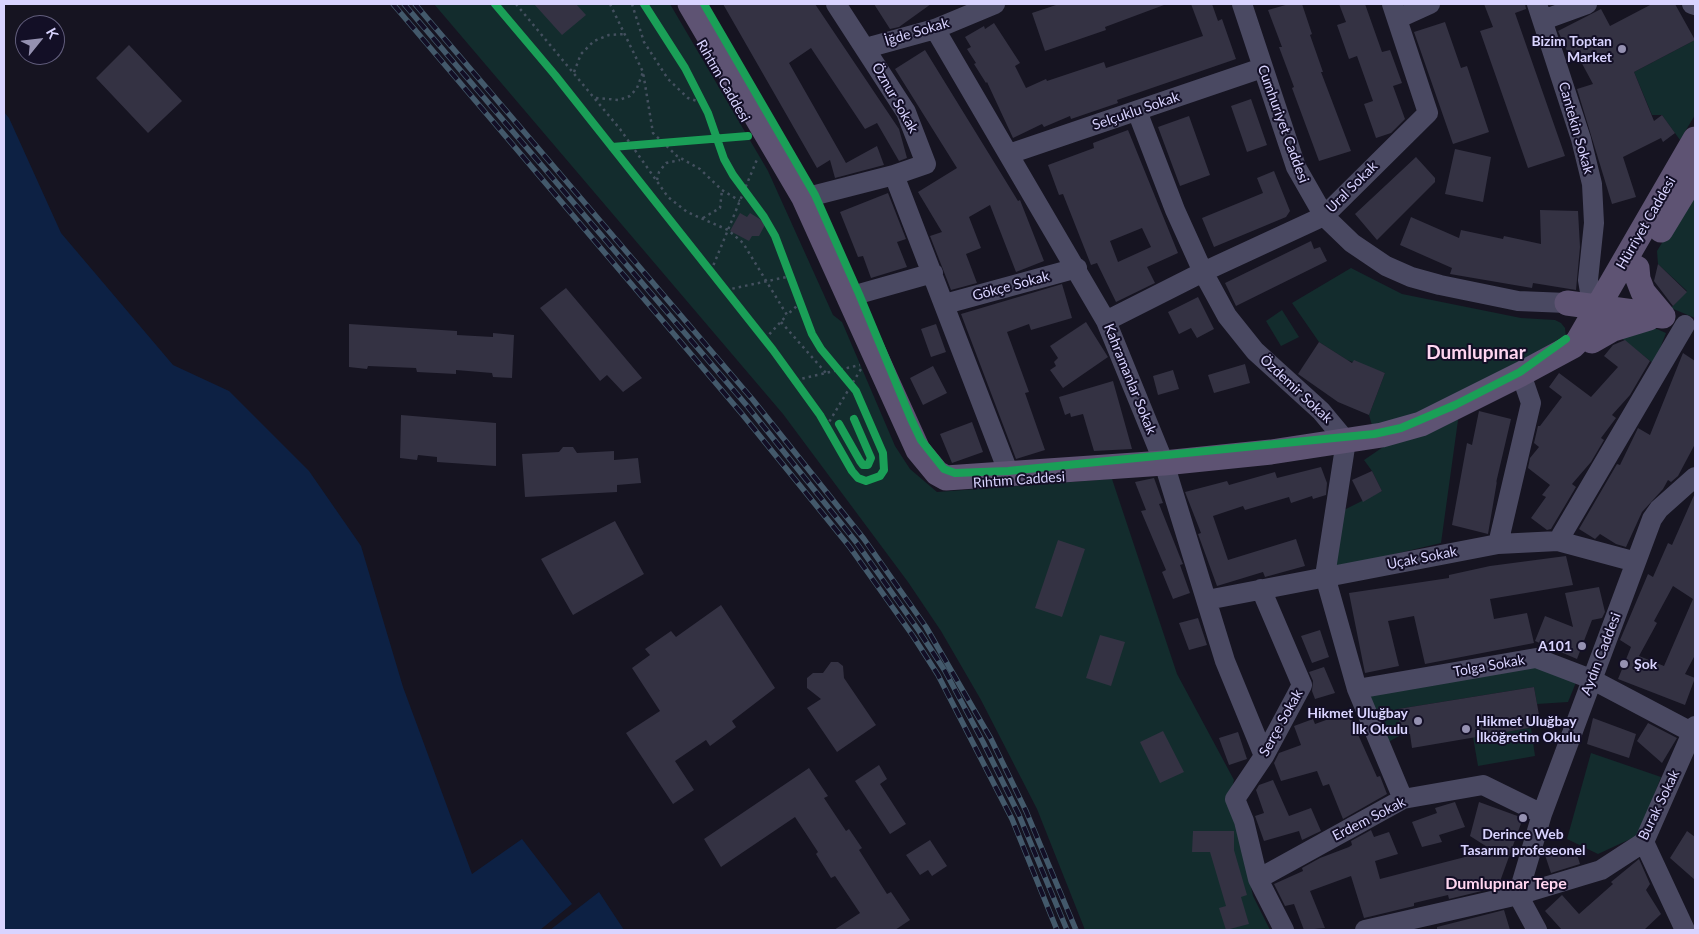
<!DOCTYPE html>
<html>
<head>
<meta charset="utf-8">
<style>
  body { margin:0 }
  #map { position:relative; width:1699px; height:934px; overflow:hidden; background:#161421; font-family:Lato,sans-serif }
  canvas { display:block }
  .frame { position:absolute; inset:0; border:5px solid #d9d4ff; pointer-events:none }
  .north { position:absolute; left:15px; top:15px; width:50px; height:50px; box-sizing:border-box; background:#130f26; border:1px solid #625e7d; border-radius:50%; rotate:61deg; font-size:14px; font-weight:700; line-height:20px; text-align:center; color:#d9d4ff }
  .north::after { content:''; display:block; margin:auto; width:18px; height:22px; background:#9591b1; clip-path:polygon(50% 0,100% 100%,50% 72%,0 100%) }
</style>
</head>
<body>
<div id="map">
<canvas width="1699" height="934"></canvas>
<div class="frame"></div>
<div class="north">K</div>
</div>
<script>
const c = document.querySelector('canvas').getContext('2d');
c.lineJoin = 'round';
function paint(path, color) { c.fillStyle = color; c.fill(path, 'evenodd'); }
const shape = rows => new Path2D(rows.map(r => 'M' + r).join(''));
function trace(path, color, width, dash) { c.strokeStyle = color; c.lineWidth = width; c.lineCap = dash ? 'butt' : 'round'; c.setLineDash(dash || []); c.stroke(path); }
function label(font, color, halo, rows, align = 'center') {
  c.font = font + ' Lato,sans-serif'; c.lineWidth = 4; c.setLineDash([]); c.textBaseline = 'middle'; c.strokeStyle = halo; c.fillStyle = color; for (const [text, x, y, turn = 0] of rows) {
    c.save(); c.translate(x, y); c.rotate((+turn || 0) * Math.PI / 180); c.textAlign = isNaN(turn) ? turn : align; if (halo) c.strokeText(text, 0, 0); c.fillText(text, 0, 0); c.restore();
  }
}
paint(shape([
  [434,4,670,4,768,171,833,315,842,322,895,446,910,469,937,492,1112,479,1177,674,1234,780,1231,792,1232,803,1253,896,1270,930,1085,930,1037,809,981,700,941,631,908,582,783,414],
  [1695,40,1695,115,1680,140,1662,115,1652,115,1634,72],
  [1695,189,1695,318,1671,308,1687,291,1658,264,1657,251],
  [1351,268,1402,294,1521,318,1555,320,1561,323,1565,328,1566,339,1375,436,1369,415,1385,373,1347,360,1319,342,1292,303],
  [1282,310,1299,337,1281,346,1266,321],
  [1650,326,1666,333,1654,364,1620,337],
  [1459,413,1441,543,1331,569,1342,511,1382,491,1372,471,1364,460,1389,443],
  [1536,658,1579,675,1568,702,1537,704,1534,687,1398,709,1401,735,1381,746,1357,689],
  [1531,728,1535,756,1478,766,1473,737],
  [1591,753,1661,777,1639,835,1598,854,1567,839]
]), '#132c2d');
paint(shape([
  [4,112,9,118,61,233,173,365,229,391,309,471,361,546,403,687,472,874,522,839,572,904,540,930,4,930],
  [599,892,624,930,550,930]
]), '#0d2144');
paint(shape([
  [534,4,576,4,586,15,562,35],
  [723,4,815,4,899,129,907,158,899,161,877,123,865,129,811,48,789,63,846,163,877,146,884,165,835,178,830,160,817,168],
  [874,4,931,4,899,27,890,29],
  [1059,4,1164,4,1164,5,1105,27,1106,30,1045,51,1032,13],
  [1191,4,1212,4,1218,21,1222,19,1236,59,1117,100,1118,103,1071,119,1070,116,1044,127,1042,124,1013,138,987,82,986,83,974,64,976,63,967,49,971,47,965,37,984,26,985,29,994,23,1020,63,1015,66,1026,88,1046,79,1047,81,1104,62,1106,68,1203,36],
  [1289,4,1302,4,1312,34,1310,35,1323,72,1321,72,1351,151,1319,161,1292,88,1294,87,1279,47,1282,47,1268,10],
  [1339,4,1365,4,1382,52,1390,50,1402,83,1393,86,1405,119,1391,133,1376,138,1364,104,1373,101,1357,56,1349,59,1337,25,1346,22],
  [1484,4,1525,4,1526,9,1515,13,1565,156,1528,168,1480,31,1493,27],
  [1652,4,1675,4,1695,40,1634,72,1654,121,1662,115,1675,133,1663,142,1661,138,1623,157,1636,197,1612,204,1577,89,1593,84,1579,58,1572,62,1558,31,1601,9,1610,26],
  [1445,22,1461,68,1467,66,1489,132,1453,144,1414,32],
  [129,45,182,101,148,133,96,78],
  [925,50,1018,201,1020,200,1044,261,1016,272,990,205,969,217,981,248,966,254,977,283,951,290,930,236,942,232,918,192,957,168,895,69],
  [1251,99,1267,145,1247,152,1231,106],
  [1189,116,1210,175,1180,186,1158,127],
  [1128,130,1178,253,1147,267,1155,283,1116,302,1097,263,1091,265,1063,194,1059,195,1048,165,1094,148,1093,143],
  [1142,228,1151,247,1118,262,1110,241],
  [1455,149,1491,157,1483,202,1445,194],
  [1416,157,1435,178,1435,182,1377,240,1355,214],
  [1274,171,1290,211,1286,217,1214,247,1202,218,1263,193,1257,178],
  [888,193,906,239,897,242,907,267,871,278,863,256,858,257,840,212],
  [1540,210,1578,211,1580,247,1576,290,1533,283,1532,288,1450,274,1452,268,1400,245,1411,217,1459,238,1461,230,1503,239,1504,236,1541,244],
  [740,213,747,217,750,213,766,223,759,236,752,236,749,241,730,231],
  [1311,241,1314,249,1320,247,1327,261,1236,306,1225,283],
  [1658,264,1687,292,1673,306,1654,281],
  [1062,284,1072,318,1031,330,1029,324,1007,332,1029,392,1025,393,1045,450,1016,459,961,314],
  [566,288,642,378,623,392,607,375,600,381,540,308],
  [1198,297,1214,329,1197,338,1191,328,1179,334,1168,312],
  [1086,322,1108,357,1063,388,1050,370,1056,366,1054,362,1058,358,1050,346],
  [349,324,457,331,457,335,493,337,493,333,514,335,512,378,493,377,492,373,456,370,456,374,417,372,416,368,368,366,367,369,349,367],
  [936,324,946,352,931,357,921,329],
  [1625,340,1650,361,1630,395,1612,415,1616,418,1601,438,1604,440,1591,462,1572,484,1576,487,1551,529,1547,530,1531,518,1546,497,1542,495,1550,485,1528,468,1530,458,1539,447,1534,443,1538,426,1540,426,1562,397,1549,387,1559,373,1591,397,1618,367,1604,356,1613,345],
  [1319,342,1352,363,1354,360,1385,373,1369,415,1338,402,1298,374],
  [1683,353,1695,361,1695,444,1678,476,1671,482,1668,480,1663,489,1642,512,1626,547,1616,544,1600,534,1595,539,1579,529,1617,464,1620,465,1638,428,1650,435],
  [1245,364,1250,383,1214,393,1208,375],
  [933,366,947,393,923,405,910,378],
  [1173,370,1179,389,1158,395,1153,376],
  [1113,381,1132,449,1094,451,1083,414,1071,417,1070,413,1065,415,1059,397],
  [1479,411,1511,419,1496,483,1497,481,1488,534,1452,525,1467,443,1472,445],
  [401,415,496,423,496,466,437,462,437,457,418,455,417,460,400,458],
  [972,422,983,452,952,463,940,434],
  [563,447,573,447,577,453,614,451,614,460,638,458,641,483,617,485,617,492,525,497,522,454,559,452],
  [1321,467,1327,483,1326,495,1313,499,1312,496,1291,503,1289,497,1245,510,1243,506,1213,516,1228,560,1296,539,1305,566,1265,577,1263,572,1217,586,1198,534,1201,533,1185,492,1227,481,1229,485,1275,472,1277,478],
  [1372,471,1382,491,1363,502,1352,480],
  [1154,478,1163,503,1159,504,1180,557,1183,564,1180,565,1190,593,1173,599,1162,572,1166,570,1141,511,1146,510,1135,482],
  [1695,493,1695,655,1685,674,1695,678,1685,705,1618,679,1631,647,1620,640,1648,574,1653,577,1668,543,1672,545],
  [1673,586,1693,599,1664,666,1639,656,1657,623,1654,621],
  [615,521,644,574,573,615,541,559],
  [1058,540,1085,549,1062,617,1035,608],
  [1566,556,1573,585,1490,599,1494,619,1527,613,1534,643,1425,664,1414,616,1388,621,1399,666,1365,673,1349,593,1449,578,1449,575,1490,566],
  [1599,587,1605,612,1602,618,1592,620,1577,659,1535,641,1545,616,1573,627,1565,593],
  [721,605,775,688,732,721,736,727,710,746,706,740,675,761,694,790,673,804,626,733,660,711,632,668,650,655,645,649,671,631,676,637],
  [1198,618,1207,645,1189,650,1179,623],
  [1320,630,1329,657,1312,663,1301,636],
  [1100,635,1125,642,1111,686,1086,678],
  [831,662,838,662,843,666,844,678,876,725,837,752,807,708,821,699,807,688,807,678,813,673,823,673],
  [1324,667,1335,693,1315,699,1312,691,1313,681,1309,672],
  [1534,687,1541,726,1412,748,1410,734,1401,735,1398,709],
  [1348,712,1377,777,1380,776,1387,794,1343,819,1329,784,1323,786,1317,771,1281,781,1274,763,1279,753,1301,745,1294,726,1313,719,1315,724],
  [1593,718,1636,734,1629,758,1587,744],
  [1648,723,1677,738,1662,763,1637,741],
  [1163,731,1184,772,1160,783,1140,742],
  [1238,732,1247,759,1229,765,1219,738],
  [879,765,887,779,880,784,906,824,890,834,855,781],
  [809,768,828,796,824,798,846,831,849,829,862,848,859,850,887,894,891,892,910,920,895,930,834,930,860,913,835,876,831,878,816,854,818,852,795,817,721,867,704,839],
  [1273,780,1289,816,1311,808,1321,831,1302,840,1299,831,1264,841,1255,816,1264,813,1256,790,1259,785],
  [1455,802,1465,827,1439,835,1442,842,1422,847,1412,822,1437,813,1435,808],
  [1479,802,1523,818,1498,887,1449,899,1448,895,1414,903,1414,906,1364,918,1351,876,1310,891,1325,928,1304,930,1294,904,1285,906,1274,884,1303,871,1302,868,1320,858,1349,847,1352,845,1351,841,1371,830,1374,837,1389,832,1398,854,1375,861,1380,879,1492,850,1470,836],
  [1193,831,1234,831,1234,850,1247,895,1241,897,1249,924,1226,930,1219,908,1226,906,1210,852,1192,852],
  [1687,831,1695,837,1695,880,1670,858],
  [930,840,947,866,932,876,928,870,920,875,906,855],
  [1575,848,1580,864,1551,873,1545,855],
  [1639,859,1650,884,1646,890,1661,914,1644,930,1562,930,1545,911,1562,895,1579,914,1613,884,1611,882],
  [1504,910,1510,930,1437,930,1437,927]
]), '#343243');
trace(shape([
  [516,4,620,129,668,197,687,212,728,230,743,243,787,315,799,304],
  [610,4,643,72,653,133,677,156,700,169,722,190,740,201],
  [632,4,644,42,668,79,688,98,703,103],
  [574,72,581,54,594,41,609,35,625,34],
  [596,98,619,100,630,96,637,88,643,72],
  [657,180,659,172,666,163,680,160],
  [703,218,720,208,722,190],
  [711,271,758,157],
  [726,290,791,276],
  [781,322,826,373],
  [765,339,787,315],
  [796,380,860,365],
  [826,427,861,369]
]), '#44505f', 2.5, [2.5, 4]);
trace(shape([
  [1242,4,1296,167,1324,216,1352,243,1386,266,1411,277,1440,285,1518,301,1567,303],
  [1537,4,1581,139,1592,184,1594,223,1588,280,1591,298,1597,307],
  [1692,4,1695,5],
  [1397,19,1430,4],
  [1543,20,1587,4],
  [935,29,1106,321,1164,463,1225,661,1264,756],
  [866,48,935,29,995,4],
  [1137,111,1175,210,1203,272,1227,316,1255,351,1321,411,1346,441,1325,576,1357,689,1403,799],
  [1009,154,1262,68],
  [894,175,1009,474],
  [804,198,894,175,926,164,906,112,836,4],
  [848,297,933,273],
  [945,304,1077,268],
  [1106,321,1203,272,1324,216,1428,113,1392,4],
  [1558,541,1685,325],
  [1498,544,1531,403,1521,374],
  [1261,589,1302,685,1264,756,1235,799,1244,821,1258,879,1284,930],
  [1207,600,1498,544,1558,541,1636,562],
  [1357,689,1536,658,1591,679,1695,734],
  [1644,842,1685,930],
  [1258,879,1403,799,1483,785,1542,814],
  [1365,930,1518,895,1601,870,1644,842,1695,726],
  [1537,930,1518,895,1542,814,1652,519,1659,509,1695,477]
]), '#4a4962', 20);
trace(shape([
  [690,4,804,198,918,450,937,473,946,478,1164,463,1271,452,1382,435,1421,424,1521,374,1573,346,1578,341,1695,139],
  [1661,230,1695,174],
  [1637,268,1638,279,1643,292,1663,316],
  [1567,303,1663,316],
  [1592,341,1613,329,1649,318]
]), '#5e5373', 25);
const rail = shape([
  [393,4,742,414,849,546,913,636,938,675,1012,819,1057,930],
  [404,4,748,407,856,542,919,631,945,671,983,742,1019,815,1067,930],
  [415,4,753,400,864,539,926,627,991,739,1026,811,1076,930]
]);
trace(rail, '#43596b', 5.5);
trace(rail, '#130f26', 4, [11]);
trace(shape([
  [495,4,555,75,773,350,820,415,852,471,858,478,866,481,880,476,884,470,883,453,856,391,821,349,812,334,775,236,764,217,733,175,724,159,708,113,685,68,644,4],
  [704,4,815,195,859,294,911,419,921,440,944,469,955,473,1008,471,1374,434,1401,428,1455,405,1520,372,1566,339],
  [612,147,748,136],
  [839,424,860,461,863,465,868,465,871,458,854,419]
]), '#1a9f57', 8);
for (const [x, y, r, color] of [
  [1622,49,5,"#9591b1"],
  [1582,646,5,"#9591b1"],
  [1624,664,5,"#9591b1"],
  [1418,721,5,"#9591b1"],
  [1466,729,5,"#9591b1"],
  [1523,818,5,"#9591b1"]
]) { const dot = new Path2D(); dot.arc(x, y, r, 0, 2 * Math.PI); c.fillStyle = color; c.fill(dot); trace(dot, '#130f26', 2); }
label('14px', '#d9d4ff', '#130f26', [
  ["İğde Sokak",917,32,-17],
  ["Rıhtım Caddesi",723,81,60],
  ["Öznur Sokak",895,98,60],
  ["Selçuklu Sokak",1136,111,-19],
  ["Cumhuriyet Caddesi",1283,124,70],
  ["Cantekin Sokak",1576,128,74],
  ["Ural Sokak",1352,187,-45],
  ["Hürriyet Caddesi",1646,223,-60],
  ["Gökçe Sokak",1011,286,-15],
  ["Kahramanlar Sokak",1130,379,68],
  ["Özdemir Sokak",1296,389,43],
  ["Rıhtım Caddesi",1019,480,-4],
  ["Uçak Sokak",1422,558,-11],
  ["Aydın Caddesi",1601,654,-69],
  ["Tolga Sokak",1489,666,-10],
  ["Serçe Sokak",1281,723,-61],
  ["Burak Sokak",1659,805,-64],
  ["Erdem Sokak",1369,819,-27]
]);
label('bold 14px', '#d9d4ff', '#130f26', [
  ["Bizim Toptan",1612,41],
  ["Market",1612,57],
  ["A101",1572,646],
  ["Şok",1634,664,"left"],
  ["Hikmet Uluğbay",1408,713],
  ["İlk Okulu",1408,729],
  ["Hikmet Uluğbay",1476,721,"left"],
  ["İlköğretim Okulu",1476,737,"left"],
  ["Derince Web",1523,834,"center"],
  ["Tasarım profeseonel",1523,850,"center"]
], 'right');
label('bold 16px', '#ffd6f0', '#130f26', [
  ["Dumlupınar Tepe",1506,884]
]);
label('bold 19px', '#ffd6f0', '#130f26', [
  ["Dumlupınar",1476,353]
]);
</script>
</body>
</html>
